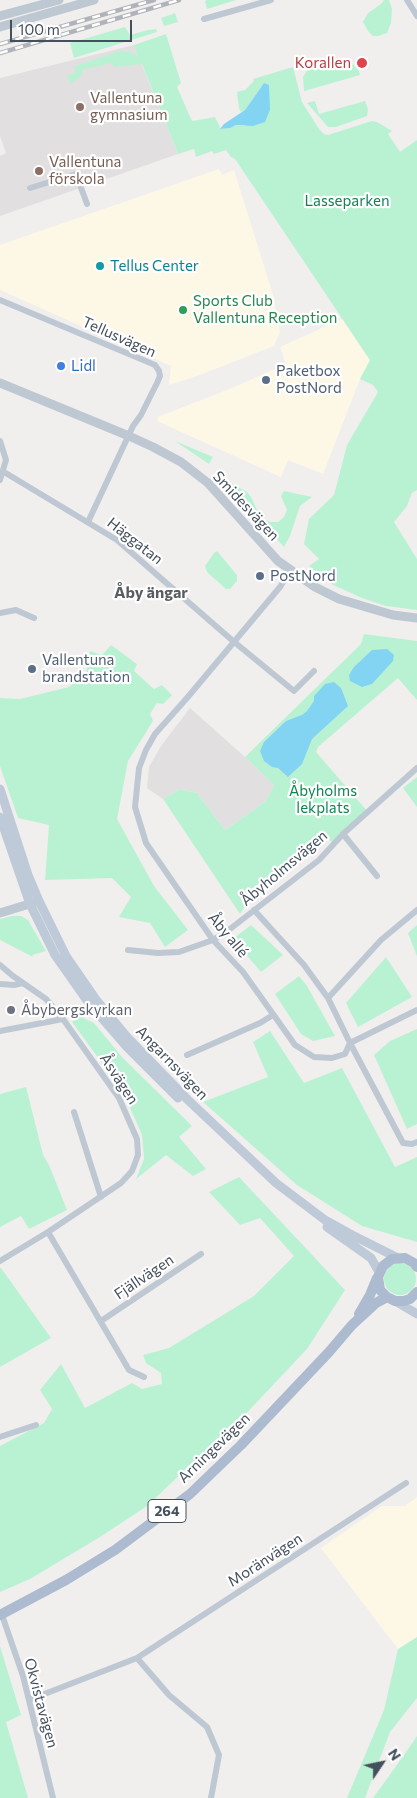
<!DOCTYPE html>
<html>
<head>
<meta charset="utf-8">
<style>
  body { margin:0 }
  #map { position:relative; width:417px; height:1798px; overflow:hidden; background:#f1eeee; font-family:Commissioner,sans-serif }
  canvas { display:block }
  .north { position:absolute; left:357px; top:1738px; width:50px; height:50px; -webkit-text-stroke:4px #fff; paint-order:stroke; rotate:56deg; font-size:14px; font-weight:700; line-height:20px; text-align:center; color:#45505d }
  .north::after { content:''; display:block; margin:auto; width:18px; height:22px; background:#45505d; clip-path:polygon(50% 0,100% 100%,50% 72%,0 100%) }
  .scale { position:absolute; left:10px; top:20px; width:122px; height:22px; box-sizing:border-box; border:2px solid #45505d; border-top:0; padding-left:6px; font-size:15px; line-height:18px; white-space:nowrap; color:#45505d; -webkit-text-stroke:4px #fff; paint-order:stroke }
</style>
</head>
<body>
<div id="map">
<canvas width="417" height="1798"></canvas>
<div class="north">N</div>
<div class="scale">100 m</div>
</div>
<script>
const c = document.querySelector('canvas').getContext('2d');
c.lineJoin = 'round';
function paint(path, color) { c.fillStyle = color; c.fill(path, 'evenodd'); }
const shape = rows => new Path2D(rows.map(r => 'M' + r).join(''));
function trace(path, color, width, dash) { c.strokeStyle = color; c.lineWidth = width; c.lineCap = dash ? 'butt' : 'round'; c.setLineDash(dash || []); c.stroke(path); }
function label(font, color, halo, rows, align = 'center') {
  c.font = font + ' Commissioner,sans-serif'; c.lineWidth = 4.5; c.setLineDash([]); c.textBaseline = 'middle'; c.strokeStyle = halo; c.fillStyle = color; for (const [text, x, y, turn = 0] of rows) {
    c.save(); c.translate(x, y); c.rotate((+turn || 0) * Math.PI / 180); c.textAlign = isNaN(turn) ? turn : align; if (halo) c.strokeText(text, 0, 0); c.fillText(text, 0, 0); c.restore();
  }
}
paint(shape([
  [219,169,222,175,234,170,273,295,280,332,274,346,197,376,169,385,171,366,0,290,0,245],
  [342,319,370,361,360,379,323,474,288,460,281,477,157,421,158,417,232,388,286,364,280,347],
  [417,1497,417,1637,398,1649,321,1548,382,1506,405,1506]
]), '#fdf8e6');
paint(shape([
  [134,45,178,154,0,216,0,156,6,153,0,136,0,78],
  [190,708,245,757,274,785,266,801,225,830,197,793,180,789,163,799,147,788,149,767,161,746]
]), '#e2dfe0');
paint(shape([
  [207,0,236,0,207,9,205,1],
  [384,0,389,0,392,9,391,23,387,33,378,36,373,36,368,31,363,22,368,13,381,4],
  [175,13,178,22,164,26,161,18],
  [125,27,130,35,148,30,156,29,157,32,74,58,70,43],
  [166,34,181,83,177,87,192,121,215,117,221,129,230,128,236,125,246,126,264,83,245,110,241,112,239,108,237,92,245,90,254,81,253,79,293,67,302,102,319,129,324,134,328,135,372,121,377,122,392,131,388,134,400,152,417,140,417,490,412,493,407,506,394,522,417,559,417,610,386,606,362,598,331,584,309,566,319,559,304,544,309,519,334,495,347,445,378,392,373,385,360,379,370,360,235,159,231,157,226,150,214,154,212,151,196,157,194,149,178,154,142,64,115,67,111,63,82,70,82,75,71,84,67,76,75,73,75,66,120,51,131,52,138,56,134,45],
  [335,57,352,63,359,71,360,75,304,91,303,77,311,64,323,58],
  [315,101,319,114,365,101,368,109,367,116,336,127,328,127,307,103],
  [175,441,213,457,209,464],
  [218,476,247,492,251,497,258,512,263,519,270,522,278,522,284,517,287,510,281,496,284,491,312,497,300,506,290,536,284,547],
  [217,551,237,575,237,581,230,589,226,589,207,572,205,566,214,553],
  [364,634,417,641,417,700,398,678,318,747,316,752,368,812,334,844,323,834,305,857,257,887,240,914,163,799,180,789,197,793,225,830,266,801,274,785,245,757,361,644],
  [111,645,137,664,134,671,154,689,162,685,172,695,163,704,157,703,150,714,153,721,128,761,117,819,154,886,188,930,165,947,150,923,119,917,131,897,112,878,45,880,49,825,18,818,0,766,0,698,20,699,69,687,86,673,90,651,102,655],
  [417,777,417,807,403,788],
  [12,916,21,916,28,920,46,951,32,955,33,957,0,940,0,919],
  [251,925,283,955,261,972,233,939],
  [417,925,417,956,408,933],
  [386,957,412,997,358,1027,346,1003],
  [299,976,307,986,335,1036,313,1041,301,1034,275,994],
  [81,1014,85,1019,94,1023,122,1057,192,1126,179,1137,206,1169,193,1176,166,1155,136,1179,144,1159,142,1135,123,1092,72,1022],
  [417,1029,417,1124,407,1129,374,1055,390,1041],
  [270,1031,304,1083,342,1068,395,1167,417,1157,417,1242,362,1226,297,1185,203,1102,268,1077,253,1042],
  [26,1087,43,1155,49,1165,67,1210,29,1229,21,1216,0,1227,0,1094],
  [239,1177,345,1290,307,1349,222,1439,188,1467,147,1506,100,1537,30,1579,0,1592,0,1446,44,1423,52,1409,40,1390,61,1364,85,1408,132,1383,142,1389,162,1384,161,1373,146,1363,143,1355,169,1348,254,1296,294,1256,260,1218,240,1225,209,1192],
  '384 1279a16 16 0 1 1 32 0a16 16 0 1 1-32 0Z',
  [0,1268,1,1268,51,1338,0,1367],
  [417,1637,417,1698,390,1732,365,1798,347,1798,384,1710,398,1649],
  [0,1646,21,1715,6,1722,28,1798,0,1798],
  [417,1736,417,1798,373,1798,399,1762]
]), '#b9f2d3');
paint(shape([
  [264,83,269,85,270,110,265,122,253,126,236,125,230,128,220,129,224,124,245,110],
  [387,649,394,655,393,661,372,684,362,687,350,681,349,675,354,667,372,650],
  [334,682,341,688,348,706,312,739,302,764,288,777,278,768,272,767,264,761,260,751,264,742,286,721,302,715,307,711,314,701,314,696,325,684]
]), '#83d4f2');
trace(shape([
  [407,0,417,16],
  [204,19,271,0],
  [30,188,76,174,87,204],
  [0,300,148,362,155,365,159,371,160,376,157,383,141,415,133,426,88,522],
  [0,441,6,460,0,480],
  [4,472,117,540,233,641,294,691,314,671],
  [0,613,16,610,34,618],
  [343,834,377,876],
  [254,910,304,965,328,998,350,1043,345,1054,332,1058,314,1057,295,1045,243,972,213,940,146,843,135,807,139,768,146,750,155,734,187,698,280,587,290,571],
  [128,950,158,953,179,952,213,940,230,929,319,860,343,834,417,768],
  [0,965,13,976,46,999,63,1019,119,1098,137,1139,138,1155,132,1171,121,1183,48,1232,129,1370,144,1377],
  [0,984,14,985,23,983],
  [328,998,381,940,417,910],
  [417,1010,350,1043,403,1143,412,1144,417,1142],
  [0,1031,63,1019],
  [187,1055,260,1023,273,1015],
  [74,1112,101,1197],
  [0,1261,48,1232],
  [101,1321,201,1254],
  [0,1437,36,1425],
  [2,1615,23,1676,53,1798],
  [137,1658,169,1695,207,1727,219,1755,211,1798],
  [29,1700,137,1658,406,1483]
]), '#bec8d2', 6);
trace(shape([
  [0,16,59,0],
  [0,27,94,0],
  [0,383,129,436,153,447,181,462,208,483,278,561,315,587,339,599,393,615,417,618],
  [0,913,36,902]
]), '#bec8d2', 9);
trace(shape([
  [0,789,28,875,39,901,66,956,97,1001,127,1037,188,1100,276,1183,325,1220,352,1235,398,1258],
  [0,817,30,904,55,955,88,1002,127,1047,178,1098],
  [327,1227,371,1258,379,1272],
  [395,1301,417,1314]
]), '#bfcad9', 9);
trace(shape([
  [417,1267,414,1263,405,1258,392,1259,383,1266,378,1277,380,1290,387,1297,395,1301,404,1301,410,1299,417,1292],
  [359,1314,370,1295,377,1278],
  [0,1615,66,1580,115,1550,190,1494,241,1445,329,1352,352,1325,376,1303,387,1297]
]), '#acbbd0', 10);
const rail = shape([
  [0,44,154,0],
  [0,53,179,0]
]);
trace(rail, '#b0b3b9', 4.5);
trace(rail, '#fff', 2.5, [8]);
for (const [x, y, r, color] of [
  [362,63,6,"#e0444e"],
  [80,107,5,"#8d6e63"],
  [39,171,5,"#8d6e63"],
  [100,266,5,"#0f9aa8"],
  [183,310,5,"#2e9e5b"],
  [61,366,5,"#3f7fe0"],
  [266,380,5,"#5c6f8a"],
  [260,576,5,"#5c6f8a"],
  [32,669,5,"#5c6f8a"],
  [11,1010,5,"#6b7280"]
]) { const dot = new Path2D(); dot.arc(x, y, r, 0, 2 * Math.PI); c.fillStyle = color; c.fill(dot); trace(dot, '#fff', 2); }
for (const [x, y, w] of [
  [167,1511,38]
]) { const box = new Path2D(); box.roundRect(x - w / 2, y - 11.5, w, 23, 4); c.fillStyle = '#fff'; c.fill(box); trace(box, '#45505d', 1); }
label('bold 14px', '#45505d', null, [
  ["264",167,1511]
]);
label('15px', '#be3a42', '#fff', [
  ["Korallen",351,63]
], 'right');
label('15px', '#785e54', '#fff', [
  ["Vallentuna",90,98],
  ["gymnasium",90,115],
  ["Vallentuna",49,162],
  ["förskola",49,179]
], 'left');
label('15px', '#108552', '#fff', [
  ["Lasseparken",347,201],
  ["Åbyholms",323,791],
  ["lekplats",323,808]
]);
label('15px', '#0d838f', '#fff', [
  ["Tellus Center",110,266]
], 'left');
label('15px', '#27864d', '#fff', [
  ["Sports Club",193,301],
  ["Vallentuna Reception",193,318]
], 'left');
label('15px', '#45505d', '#fff', [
  ["Tellusvägen",119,337,24],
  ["Smidesvägen",246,506,47],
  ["Häggatan",135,541,38],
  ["Åbyholmsvägen",284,868,-40],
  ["Åby allé",228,935,50],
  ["Angarnsvägen",172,1063,46],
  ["Åsvägen",119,1079,57],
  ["Fjällvägen",144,1277,-34],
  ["Arningevägen",214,1448,-44],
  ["Moränvägen",265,1560,-33],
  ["Okvistavägen",41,1703,75]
]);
label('15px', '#366cbe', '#fff', [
  ["Lidl",71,366]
], 'left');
label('15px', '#4e5e75', '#fff', [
  ["Paketbox",276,371],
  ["PostNord",276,388],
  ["PostNord",270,576],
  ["Vallentuna",42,660],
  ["brandstation",42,677]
], 'left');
label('15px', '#5b616d', '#fff', [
  ["Åbybergskyrkan",21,1010]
], 'left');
label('bold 16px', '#5a5e64', '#fff', [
  ["Åby ängar",151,593]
]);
</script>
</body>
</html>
